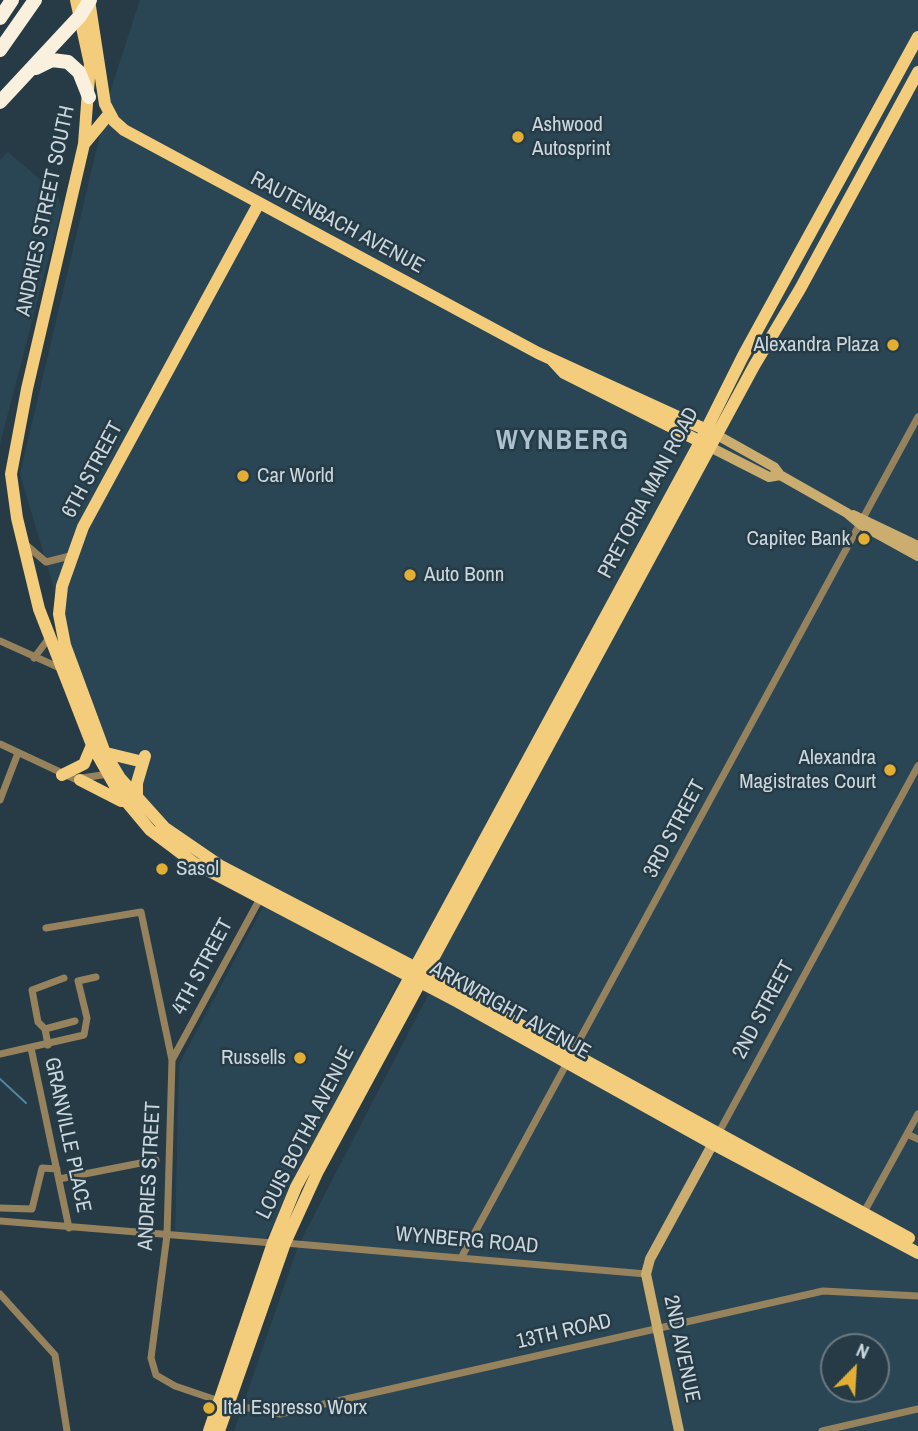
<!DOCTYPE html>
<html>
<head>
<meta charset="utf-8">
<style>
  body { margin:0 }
  #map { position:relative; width:918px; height:1431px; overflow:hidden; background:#263b46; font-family:"Archivo Narrow",sans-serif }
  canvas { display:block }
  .north { position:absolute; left:820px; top:1333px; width:70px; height:70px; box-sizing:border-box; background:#263b46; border:2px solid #687982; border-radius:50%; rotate:24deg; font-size:19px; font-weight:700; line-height:28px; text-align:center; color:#cbd7dd }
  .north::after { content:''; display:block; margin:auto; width:24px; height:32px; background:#e2af34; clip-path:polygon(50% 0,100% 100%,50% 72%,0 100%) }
</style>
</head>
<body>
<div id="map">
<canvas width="918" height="1431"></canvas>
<div class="north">N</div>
</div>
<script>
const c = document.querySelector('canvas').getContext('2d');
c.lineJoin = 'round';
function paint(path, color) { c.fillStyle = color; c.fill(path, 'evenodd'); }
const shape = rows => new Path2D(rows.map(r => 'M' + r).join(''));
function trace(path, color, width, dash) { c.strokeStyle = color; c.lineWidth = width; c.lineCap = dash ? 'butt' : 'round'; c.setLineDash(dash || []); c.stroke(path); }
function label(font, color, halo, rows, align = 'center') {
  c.font = font + ' "Archivo Narrow",sans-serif'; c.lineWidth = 5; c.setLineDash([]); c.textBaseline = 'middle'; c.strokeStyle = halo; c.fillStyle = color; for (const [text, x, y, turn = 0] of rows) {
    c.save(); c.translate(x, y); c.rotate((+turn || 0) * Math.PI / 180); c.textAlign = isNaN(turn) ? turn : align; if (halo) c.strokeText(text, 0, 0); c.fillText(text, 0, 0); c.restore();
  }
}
paint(shape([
  [140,0,918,0,918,1431,234,1431,298,1246,428,995,400,980,266,1239,175,1237,179,1064,263,907,178,862,112,783,20,474,110,92],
  [834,1347,876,1347,876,1389,834,1389],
  [8,152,56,193,62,207,0,444,0,160]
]), '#2a4654');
trace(shape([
  [0,1079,26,1103]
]), '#5286a1', 2);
trace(shape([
  [25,544,46,562,70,556],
  [0,641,60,668],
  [34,658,49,638],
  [0,744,75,779,109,774],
  [0,800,18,753],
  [46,928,141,912,172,1060,167,1235,151,1358,156,1375,175,1386,228,1404,280,1414,823,1291,918,1296],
  [45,1029,75,1021],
  [48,1045,45,1029,38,1022,32,990,64,978],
  [31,1048,69,1228],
  [0,1054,84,1035,87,1018,78,981,96,977],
  [172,1060,262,895],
  [718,1134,918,766],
  [907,1134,918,1139],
  [59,1179,156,1160],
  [0,1208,32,1209,42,1168,57,1169],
  [863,1214,918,1114],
  [0,1221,273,1243],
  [285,1243,646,1274],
  [461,1258,918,417],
  [0,1294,55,1355,67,1431],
  [822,1431,918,1409]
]), '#96835d', 7);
trace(shape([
  [717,435,774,467,780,475,847,513,860,524,918,556],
  [710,447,769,477,780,475],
  [853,515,918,546],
  [679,1431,646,1274,650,1259,717,1136]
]), '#cbad6f', 10);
trace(shape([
  [76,0,90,64,84,144,27,389,11,474,17,518,39,609,92,745,119,793,150,830,194,863,458,1002,713,1144,918,1253],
  [89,0,105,104,114,121,124,130,538,353,711,432],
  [85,143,109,114],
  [259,203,83,527,62,586,59,614,65,645,105,753,120,778,165,828,219,865,426,973,909,1238],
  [552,360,564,373,707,445],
  [106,753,139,761],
  [62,775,84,764,92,745],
  [80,780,121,801],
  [137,800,137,783,145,756],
  [209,1431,273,1243,296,1187,700,442,743,356,918,37],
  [219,1431,285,1243,317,1173,754,366,800,289,918,72]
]), '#f4cd7c', 12);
trace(shape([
  [0,18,12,0],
  [0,50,35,0],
  [36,68,52,60,68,62,79,72,89,97],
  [0,102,80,16,90,0]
]), '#f9f0de', 14);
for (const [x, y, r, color] of [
  [518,137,7,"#e2af34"],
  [893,345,7,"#e2af34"],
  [243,476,7,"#e2af34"],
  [864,539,7,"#e2af34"],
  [410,575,7,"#e2af34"],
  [890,770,7,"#e2af34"],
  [162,869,7,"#e2af34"],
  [300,1058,7,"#e2af34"],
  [209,1408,7,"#e2af34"]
]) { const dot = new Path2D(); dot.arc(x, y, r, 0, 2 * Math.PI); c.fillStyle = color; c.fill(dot); trace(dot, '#263b46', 2.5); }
label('21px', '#cbd7dd', '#263b46', [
  ["Ashwood",532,125],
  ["Autosprint",532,149],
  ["Alexandra Plaza",879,345,"right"],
  ["Car World",257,476],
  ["Capitec Bank",850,539,"right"],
  ["Auto Bonn",424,575],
  ["Alexandra",876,758,"right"],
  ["Magistrates Court",876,782,"right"],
  ["Sasol",176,869],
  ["Russells",286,1058,"right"],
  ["Ital Espresso Worx",223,1408]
], 'left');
label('21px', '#cbd7dd', '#263b46', [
  ["ANDRIES STREET SOUTH",46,211,-78],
  ["RAUTENBACH AVENUE",337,223,28],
  ["6TH STREET",93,470,-62],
  ["PRETORIA MAIN ROAD",649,493,-62],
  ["3RD STREET",675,829,-62],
  ["4TH STREET",203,967,-62],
  ["2ND STREET",764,1010,-62],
  ["ARKWRIGHT AVENUE",510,1011,29],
  ["LOUIS BOTHA AVENUE",306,1133,-63],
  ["GRANVILLE PLACE",67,1135,78],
  ["ANDRIES STREET",150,1176,-87],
  ["WYNBERG ROAD",467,1241,5],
  ["13TH ROAD",564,1332,-13],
  ["2ND AVENUE",681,1349,78]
]);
c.letterSpacing = '2px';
label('bold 28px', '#abc3d0', '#263b46', [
  ["WYNBERG",563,441]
]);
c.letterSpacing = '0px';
</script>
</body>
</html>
